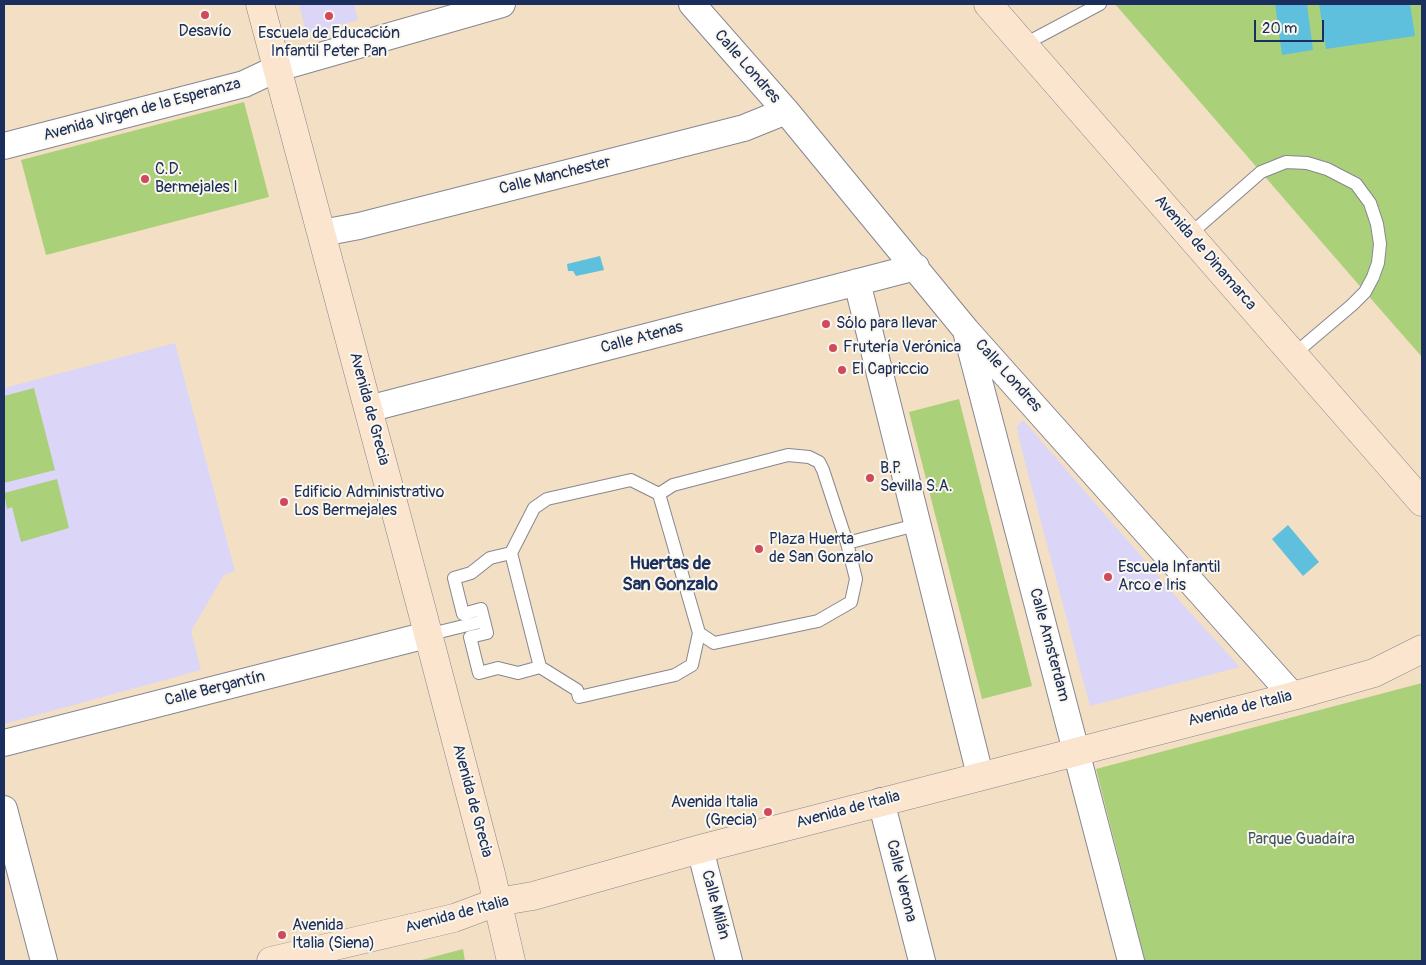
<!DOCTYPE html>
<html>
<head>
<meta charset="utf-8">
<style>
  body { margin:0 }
  #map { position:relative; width:1426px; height:965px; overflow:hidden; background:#f3dfc3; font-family:Pangolin,sans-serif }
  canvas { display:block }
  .frame { position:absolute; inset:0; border:5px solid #1b2f5e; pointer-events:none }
  .scale { position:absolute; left:1254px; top:20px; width:70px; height:22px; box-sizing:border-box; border:2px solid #1b2f5e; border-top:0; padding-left:6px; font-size:15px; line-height:18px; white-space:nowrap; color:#1b2f5e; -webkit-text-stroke:4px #fbf7ec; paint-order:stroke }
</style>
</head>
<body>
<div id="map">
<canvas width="1426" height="965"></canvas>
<div class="frame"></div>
<div class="scale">20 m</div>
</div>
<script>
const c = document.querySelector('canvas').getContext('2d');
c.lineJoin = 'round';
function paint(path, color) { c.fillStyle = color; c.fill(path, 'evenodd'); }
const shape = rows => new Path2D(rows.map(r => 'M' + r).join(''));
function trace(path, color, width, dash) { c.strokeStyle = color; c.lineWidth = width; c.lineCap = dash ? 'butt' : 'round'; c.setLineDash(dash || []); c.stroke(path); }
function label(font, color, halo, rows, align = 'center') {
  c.font = font + ' Pangolin,sans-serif'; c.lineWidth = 4; c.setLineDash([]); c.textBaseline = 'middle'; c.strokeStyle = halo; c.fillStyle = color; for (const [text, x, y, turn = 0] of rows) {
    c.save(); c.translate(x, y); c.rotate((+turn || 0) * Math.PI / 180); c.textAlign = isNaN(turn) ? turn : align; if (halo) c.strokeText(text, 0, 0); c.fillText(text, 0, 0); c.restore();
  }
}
paint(shape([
  [299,4,354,4,358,20,309,34,306,32],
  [175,343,235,571,224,575,191,631,201,670,4,724,4,388],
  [1023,420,1186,608,1240,667,1090,706,1021,447,1017,427]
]), '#dbd6f7');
paint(shape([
  [1115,4,1422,4,1422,357,1365,292],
  [244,102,269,197,46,255,21,160],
  [34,388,55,470,4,483,4,396],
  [959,399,1032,686,982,699,909,412],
  [57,479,69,528,21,542,12,507,7,509,4,493],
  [1422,683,1422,961,1145,961,1096,769],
  [463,949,465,961,418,961]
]), '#abd07a');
paint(shape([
  [1275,4,1307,4,1313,50,1282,55],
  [1319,4,1410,4,1415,36,1326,49],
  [600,256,604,270,576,276,573,271,568,271,567,264],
  [1288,525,1319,562,1303,576,1272,539]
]), '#5fc0dd');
const service = shape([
  [1023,45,1100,4],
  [1189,235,1261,172,1286,162,1307,163,1327,169,1356,184,1370,203,1377,224,1380,244,1378,263,1373,277,1365,292,1352,305,1293,355],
  [659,494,699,633,714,643,818,621,851,602,856,579,847,543,916,525],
  [659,494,673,485,788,455,809,457,819,462,823,470,847,543],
  [511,553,534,508,547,499,631,480,659,494],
  [427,635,484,621],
  [540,667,518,673,498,668,479,673,470,637,487,633,481,609,463,614,454,578,471,573,490,558,511,553,540,667,577,690,579,697,675,675,692,665,699,633]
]);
const minor = shape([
  [692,4,786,111,966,330,1293,696],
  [4,146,244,84,278,68,502,4],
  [322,233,359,226,744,128,786,111],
  [857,282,980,775],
  [967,335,1131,961],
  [368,409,916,267],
  [4,743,427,635],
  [881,801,922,961],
  [4,809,44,961],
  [700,849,729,961]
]);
const secondary = shape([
  [260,4,421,607,491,874,511,961],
  [988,4,1422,502],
  [271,961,454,918,497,902,533,896,700,849,1293,696,1374,673,1422,649]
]);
trace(service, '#878790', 14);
trace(minor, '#878790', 28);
trace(secondary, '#878790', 29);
trace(service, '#fff', 12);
trace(minor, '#fff', 26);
trace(secondary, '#fbe5cf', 28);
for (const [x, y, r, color] of [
  [205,15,5,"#d1495b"],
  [329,16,5,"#d1495b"],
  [145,179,5,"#d1495b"],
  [826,324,5,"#d1495b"],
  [833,348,5,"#d1495b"],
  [842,370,5,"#d1495b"],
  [870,478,5,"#d1495b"],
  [284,502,5,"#d1495b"],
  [759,549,5,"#d1495b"],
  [1108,577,5,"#d1495b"],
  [768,812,5,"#d1495b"],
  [282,935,5,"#d1495b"]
]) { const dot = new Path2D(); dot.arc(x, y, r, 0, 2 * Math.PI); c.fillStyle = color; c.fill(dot); trace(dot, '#fbf7ec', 2); }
label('16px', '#1b2f5e', '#fbf7ec', [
  ["Desavío",205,32,"center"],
  ["Escuela de Educación",329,34,"center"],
  ["Infantil Peter Pan",329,52,"center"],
  ["C.D.",155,170],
  ["Bermejales I",155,188],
  ["Sólo para llevar",836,324],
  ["Frutería Verónica",843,348],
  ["El Capriccio",852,370],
  ["B.P.",880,469],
  ["Sevilla S.A.",880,487],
  ["Edificio Administrativo",294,493],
  ["Los Bermejales",294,511],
  ["Plaza Huerta",769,540],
  ["de San Gonzalo",769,558],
  ["Escuela Infantil",1118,568],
  ["Arco e Iris",1118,586],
  ["Avenida Italia",758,803,"right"],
  ["(Grecia)",758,821,"right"],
  ["Avenida",292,926],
  ["Italia (Siena)",292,944]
], 'left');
label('16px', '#1b2f5e', '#fbf7ec', [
  ["Calle Londres",747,67,49],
  ["Avenida Virgen de la Esperanza",142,110,-15],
  ["Calle Manchester",555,176,-14],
  ["Avenida de Dinamarca",1205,253,49],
  ["Calle Atenas",642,338,-15],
  ["Calle Londres",1008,376,48],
  ["Avenida de Grecia",369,409,75],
  ["Calle Amsterdam",1049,645,75],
  ["Calle Bergantín",215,689,-14],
  ["Avenida de Italia",1240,709,-14],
  ["Avenida de Grecia",472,801,75],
  ["Avenida de Italia",848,810,-15],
  ["Calle Verona",901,881,76],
  ["Calle Milán",715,905,75],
  ["Avenida de Italia",457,915,-15]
]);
label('16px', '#3f5765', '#fbf7ec', [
  ["Parque Guadaíra",1301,840]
]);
label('bold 18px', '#1b2f5e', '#fbf7ec', [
  ["Huertas de",670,564],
  ["San Gonzalo",670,585]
]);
</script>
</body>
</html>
